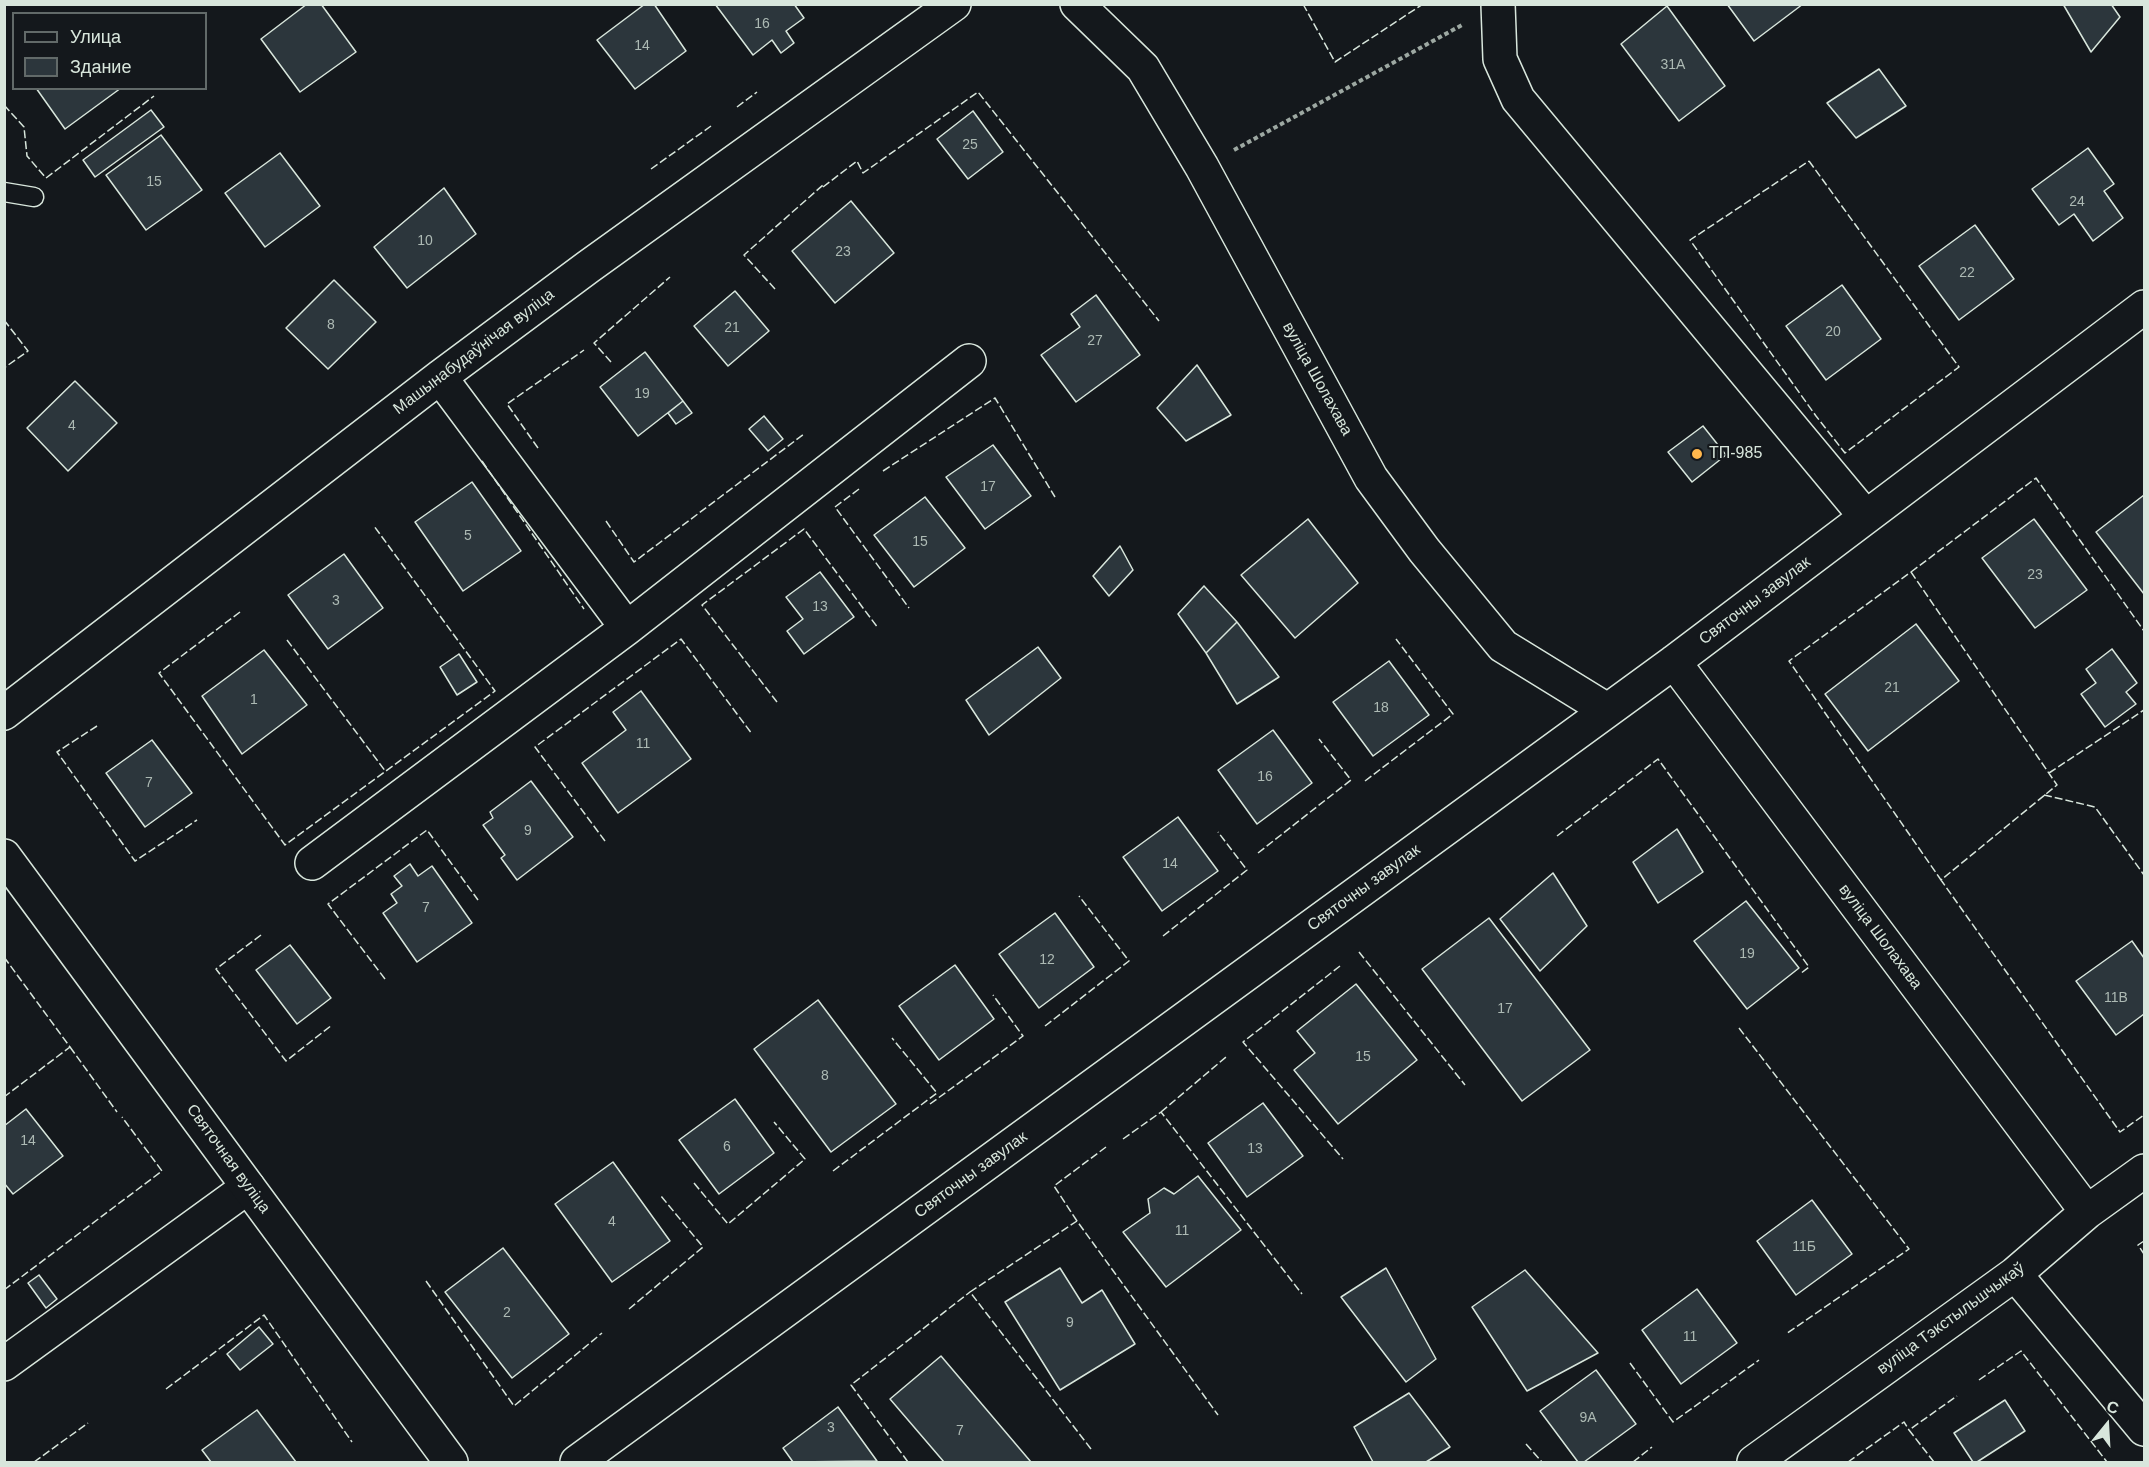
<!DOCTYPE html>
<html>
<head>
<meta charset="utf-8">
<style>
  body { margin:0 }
  #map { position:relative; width:2149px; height:1467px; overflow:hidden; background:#14181c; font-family:Helvetica,sans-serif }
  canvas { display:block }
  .frame { position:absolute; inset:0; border:6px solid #d8e6dc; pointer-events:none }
  .legend { position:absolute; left:12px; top:12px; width:195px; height:78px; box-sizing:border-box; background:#14181c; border:2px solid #626a69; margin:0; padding:8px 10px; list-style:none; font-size:18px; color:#d8e6dc }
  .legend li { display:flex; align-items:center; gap:12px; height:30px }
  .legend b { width:30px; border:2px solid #626a69 }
  .north { position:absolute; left:2077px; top:1395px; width:60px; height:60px; -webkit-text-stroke:4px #14181c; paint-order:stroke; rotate:18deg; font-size:16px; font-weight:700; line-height:24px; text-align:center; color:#d8e6dc }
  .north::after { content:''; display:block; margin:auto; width:21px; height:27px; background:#d8e6dc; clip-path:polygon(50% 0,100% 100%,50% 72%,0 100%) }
</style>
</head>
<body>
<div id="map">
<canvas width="2149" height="1467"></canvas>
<div class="frame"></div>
<ul class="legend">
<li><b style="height:8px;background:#14181c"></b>Улица</li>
<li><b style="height:16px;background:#2c363c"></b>Здание</li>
</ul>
<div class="north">С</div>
</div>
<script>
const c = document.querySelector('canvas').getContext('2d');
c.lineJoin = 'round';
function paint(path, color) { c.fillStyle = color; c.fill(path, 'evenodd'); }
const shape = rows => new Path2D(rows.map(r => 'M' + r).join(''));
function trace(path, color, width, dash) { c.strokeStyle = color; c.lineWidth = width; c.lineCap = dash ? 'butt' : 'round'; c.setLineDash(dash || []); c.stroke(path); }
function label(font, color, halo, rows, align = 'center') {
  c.font = font + ' Helvetica,sans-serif'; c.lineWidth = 4.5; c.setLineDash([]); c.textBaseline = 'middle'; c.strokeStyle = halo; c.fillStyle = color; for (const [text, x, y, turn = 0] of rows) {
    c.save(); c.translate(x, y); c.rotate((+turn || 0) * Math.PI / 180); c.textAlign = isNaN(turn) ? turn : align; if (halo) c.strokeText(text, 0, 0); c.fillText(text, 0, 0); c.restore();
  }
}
const building = shape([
  [307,4,321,4,356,52,300,92,261,39,307,4],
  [645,4,654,4,686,51,635,89,597,40,645,4],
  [715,4,794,4,804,18,786,31,794,43,781,53,772,40,753,55,715,4],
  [1727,4,1803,4,1754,41,1727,4],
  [2063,4,2111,4,2120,17,2091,52,2063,4],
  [1667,6,1725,86,1679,121,1621,44,1667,6],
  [1879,69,1906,106,1856,138,1827,103,1879,69],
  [36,88,121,88,65,129,36,88],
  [151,110,164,127,95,177,83,160,151,110],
  [973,111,1003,152,968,179,937,139,973,111],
  [161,135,202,190,146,230,106,175,161,135],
  [2088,148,2114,184,2104,191,2123,218,2093,241,2074,214,2059,225,2032,189,2088,148],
  [280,153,320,206,265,247,225,193,280,153],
  [444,188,476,234,407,288,374,247,444,188],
  [851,201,894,253,835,303,792,251,851,201],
  [1975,225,2014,279,1959,320,1919,266,1975,225],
  [334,280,376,322,328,369,286,328,334,280],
  [1842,285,1881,339,1826,380,1786,326,1842,285],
  [735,291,769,331,728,366,694,326,735,291],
  [1096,295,1140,355,1076,402,1041,355,1080,327,1071,314,1096,295],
  [645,352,683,401,638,436,600,387,645,352],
  [1197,365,1231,415,1186,441,1157,408,1197,365],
  [75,381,117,423,68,471,27,428,75,381],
  [683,401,692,413,676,424,668,413,683,401],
  [764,416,783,439,768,451,749,429,764,416],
  [1703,426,1726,455,1692,482,1668,452,1703,426],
  [993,445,1031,496,985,529,946,477,993,445],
  [472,482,521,551,463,591,415,522,472,482],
  [2144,495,2144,594,2096,532,2144,495],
  [925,497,965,548,914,587,874,535,925,497],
  [1308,519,1358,583,1295,638,1241,575,1308,519],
  [2034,519,2087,590,2035,628,1982,558,2034,519],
  [1120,546,1133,570,1109,596,1093,576,1120,546],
  [344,554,383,608,328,649,288,595,344,554],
  [820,572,854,617,804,654,787,631,803,619,786,597,820,572],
  [1204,586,1237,622,1206,653,1178,614,1204,586],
  [1237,622,1279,677,1237,704,1206,653,1237,622],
  [1916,624,1959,681,1868,751,1825,694,1916,624],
  [1038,647,1061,678,989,735,966,700,1038,647],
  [2112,649,2137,683,2126,692,2136,704,2105,727,2081,694,2096,683,2086,669,2112,649],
  [264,650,307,705,242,754,202,696,264,650],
  [459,654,477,682,457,695,440,667,459,654],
  [1389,661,1429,715,1373,756,1333,702,1389,661],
  [641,691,691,759,618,813,582,763,626,730,613,712,641,691],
  [1273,730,1312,783,1257,824,1218,770,1273,730],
  [152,740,192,793,145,827,106,773,152,740],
  [531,781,573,837,517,880,501,858,505,855,483,825,493,818,490,812,531,781],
  [1178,817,1218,871,1162,911,1123,857,1178,817],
  [1677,829,1703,872,1658,903,1633,862,1677,829],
  [410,864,418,876,432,866,472,923,417,962,383,913,397,903,391,894,402,886,394,876,410,864],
  [1553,873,1587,926,1540,971,1500,919,1553,873],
  [1746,901,1799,968,1747,1009,1694,941,1746,901],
  [1055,913,1094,967,1039,1008,999,954,1055,913],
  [1489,918,1590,1050,1522,1101,1422,969,1489,918],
  [2132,941,2144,958,2144,1014,2116,1035,2076,981,2132,941],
  [290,945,331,998,297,1024,256,970,290,945],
  [955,965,994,1019,939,1060,899,1006,955,965],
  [1356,984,1417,1060,1338,1124,1294,1070,1315,1053,1297,1031,1356,984],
  [818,1000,896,1104,831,1152,754,1049,818,1000],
  [735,1099,774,1153,719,1194,679,1140,735,1099],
  [1263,1103,1303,1156,1247,1197,1208,1143,1263,1103],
  [26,1109,63,1156,13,1194,4,1183,4,1126,26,1109],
  [613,1162,670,1241,612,1282,555,1204,613,1162],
  [1198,1176,1241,1230,1166,1287,1123,1232,1150,1213,1148,1199,1164,1188,1174,1194,1198,1176],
  [1812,1200,1852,1254,1796,1295,1757,1241,1812,1200],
  [503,1248,569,1334,512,1378,445,1292,503,1248],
  [1060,1268,1082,1303,1102,1290,1135,1344,1060,1390,1005,1302,1060,1268],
  [1386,1268,1436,1359,1406,1382,1341,1297,1386,1268],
  [1525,1270,1598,1353,1527,1391,1472,1307,1525,1270],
  [39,1275,57,1299,46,1308,28,1283,39,1275],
  [1697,1289,1737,1343,1681,1384,1642,1330,1697,1289],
  [259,1327,273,1344,240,1370,227,1354,259,1327],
  [941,1356,1031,1462,944,1462,890,1399,941,1356],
  [1596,1370,1636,1424,1584,1462,1578,1462,1540,1411,1596,1370],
  [1409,1393,1450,1447,1426,1462,1373,1462,1354,1427,1409,1393],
  [2005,1400,2025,1431,1977,1462,1973,1462,1954,1433,2005,1400],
  [838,1407,877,1461,793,1462,783,1448,838,1407],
  [257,1410,296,1462,211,1462,202,1450,257,1410]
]);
paint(building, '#2c363c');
trace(building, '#d8e6dc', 1.5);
const lane = shape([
  [4,192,34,197]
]);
const street = shape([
  [1077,4,1143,68,1202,167,1371,478,1424,550,1503,646,1607,710],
  [1498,4,1500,59,1518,99,1866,517],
  [440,377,627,628],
  [1674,662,2087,1212],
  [4,713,440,377,588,267,954,4],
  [312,863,627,628,969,361],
  [2015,1274,2144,1429],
  [4,1364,248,1187],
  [577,1462,1674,662,2144,307],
  [1754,1462,2015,1274,2087,1212,2144,1171]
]);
const secondary = shape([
  [4,856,451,1462]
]);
trace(lane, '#d8e6dc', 21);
trace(street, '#d8e6dc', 36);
trace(secondary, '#d8e6dc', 36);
trace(shape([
  [1234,150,1462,25]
]), '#9da8a2', 4, [4.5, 3]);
trace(lane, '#14181c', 18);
trace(street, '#14181c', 33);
trace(secondary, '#14181c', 33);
trace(shape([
  [1303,4,1335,62,1423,4],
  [4,105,24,127,27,156,46,178,154,96],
  [737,107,757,92],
  [1809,161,1959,367,1845,453,1816,416,1690,240,1809,161],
  [651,169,711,126],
  [823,187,857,161,863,173,978,92,1159,321],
  [775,289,744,255,823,185],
  [4,320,28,351,4,368],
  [611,362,594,343,670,277],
  [538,448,507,404,584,350],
  [482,461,584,609],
  [883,471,995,398,1055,497],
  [859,489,835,507,909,608],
  [606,521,634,562,804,434],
  [1911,572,2057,785,1941,880,1789,661,1911,572],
  [1911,572,2036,478,2144,631],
  [240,612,159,673,285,845,495,691,374,526],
  [287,640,386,772],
  [777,702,702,605,804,529,878,628],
  [97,726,57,752,135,861,197,820],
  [2049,773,2144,710],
  [1365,781,1453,714,1396,639],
  [2044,795,2095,807,2144,875],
  [1557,836,1658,759,1809,967,1800,974],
  [605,841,535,747,681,639,752,734],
  [1258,853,1351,780,1319,739],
  [1942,879,1941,880,2120,1132,2144,1115],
  [261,935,216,969,286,1061,332,1025],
  [1163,936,1247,870,1218,832],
  [1359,952,1465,1085],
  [4,957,70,1047,4,1097],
  [1340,966,1243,1042,1343,1159],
  [385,979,328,904,427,830,478,900],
  [1045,1026,1129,961,1079,896],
  [1739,1028,1909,1249,1786,1334],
  [70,1047,117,1112],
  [930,1104,1023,1036,993,995],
  [1161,1112,1226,1057],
  [1123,1139,1161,1112,1302,1294],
  [833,1171,937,1093,892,1038],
  [694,1183,728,1224,805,1159,774,1122],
  [1077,1221,1054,1186,1106,1147],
  [2144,1241,2138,1245,2144,1254],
  [426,1281,514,1406,602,1333],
  [4,1290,162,1171,122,1117],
  [629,1309,703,1247,661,1196],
  [1630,1363,1673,1422,1759,1360],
  [1979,1380,2021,1351,2107,1462],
  [166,1389,264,1315,352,1442],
  [1526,1444,1542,1462],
  [1091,1449,970,1292,1077,1221,1218,1415],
  [34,1462,88,1423],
  [908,1462,851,1385,970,1292],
  [1633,1462,1652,1447],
  [1848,1462,1904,1422,1909,1430],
  [1934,1462,1909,1430,1957,1396]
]), '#d8e6dc', 1.5, [8, 3]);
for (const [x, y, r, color] of [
  [1697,454,6,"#ffb74d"]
]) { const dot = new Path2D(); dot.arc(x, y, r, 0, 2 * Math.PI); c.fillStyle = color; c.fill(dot); trace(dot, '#14181c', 2); }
label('14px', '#adbab4', null, [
  ["16",762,24],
  ["14",642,46],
  ["31А",1673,65],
  ["25",970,145],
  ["15",154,182],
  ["24",2077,202],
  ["10",425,241],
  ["23",843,252],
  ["22",1967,273],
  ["8",331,325],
  ["21",732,328],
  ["20",1833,332],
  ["27",1095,341],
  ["19",642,394],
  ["4",72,426],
  ["17",988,487],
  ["5",468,536],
  ["15",920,542],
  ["23",2035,575],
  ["3",336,601],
  ["13",820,607],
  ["21",1892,688],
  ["1",254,700],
  ["18",1381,708],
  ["11",643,744],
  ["16",1265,777],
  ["7",149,783],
  ["9",528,831],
  ["14",1170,864],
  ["7",426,908],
  ["19",1747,954],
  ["12",1047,960],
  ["11В",2116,998],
  ["17",1505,1009],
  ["15",1363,1057],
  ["8",825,1076],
  ["14",28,1141],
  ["6",727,1147],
  ["13",1255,1149],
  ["4",612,1222],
  ["11",1182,1231],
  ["11Б",1804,1247],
  ["2",507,1313],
  ["9",1070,1323],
  ["11",1690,1337],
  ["9А",1588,1418],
  ["3",831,1428],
  ["7",960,1431]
]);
label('16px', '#d8e6dc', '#14181c', [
  ["Машынабудаўнічая вуліца",474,352,-37],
  ["вуліца Шолахава",1317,379,61],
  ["Святочны завулак",1755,601,-37],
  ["Святочны завулак",1364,888,-36],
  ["вуліца Шолахава",1880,937,53],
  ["Святочная вуліца",228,1159,54],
  ["Святочны завулак",971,1175,-36],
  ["вуліца Тэкстыльшчыкаў",1951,1319,-36]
]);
label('16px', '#d8e6dc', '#14181c', [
  ["ТП-985",1709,454]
], 'left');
</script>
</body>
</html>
